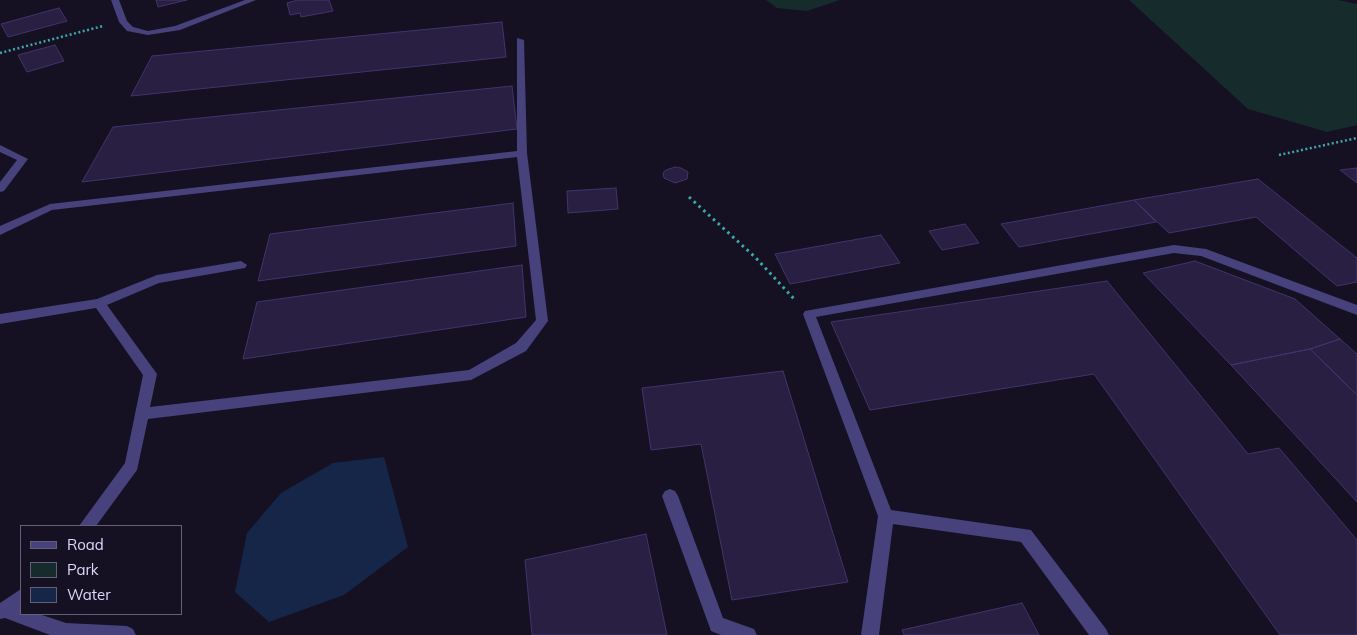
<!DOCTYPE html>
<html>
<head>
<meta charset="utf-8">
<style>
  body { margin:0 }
  #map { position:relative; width:1357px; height:635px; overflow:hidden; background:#151123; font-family:Mulish,sans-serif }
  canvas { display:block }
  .legend { position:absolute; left:20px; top:525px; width:162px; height:90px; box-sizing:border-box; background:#151123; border:1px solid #656079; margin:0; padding:6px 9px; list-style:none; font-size:15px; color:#ded7fa }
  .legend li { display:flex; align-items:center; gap:10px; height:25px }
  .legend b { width:25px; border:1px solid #656079 }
</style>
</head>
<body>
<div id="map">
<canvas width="1357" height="635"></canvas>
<ul class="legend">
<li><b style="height:6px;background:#47417c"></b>Road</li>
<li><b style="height:14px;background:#152b2c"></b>Park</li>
<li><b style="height:14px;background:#162648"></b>Water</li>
</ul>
</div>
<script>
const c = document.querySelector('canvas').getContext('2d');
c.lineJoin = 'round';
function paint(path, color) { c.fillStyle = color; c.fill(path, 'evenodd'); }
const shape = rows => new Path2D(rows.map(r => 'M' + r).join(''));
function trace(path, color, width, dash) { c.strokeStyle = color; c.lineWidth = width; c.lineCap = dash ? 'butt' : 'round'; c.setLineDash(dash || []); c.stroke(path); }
paint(shape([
  [766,0,840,0,807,11,777,8],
  [1129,0,1338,0,1357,4,1357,125,1327,132,1248,109]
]), '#152b2c');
paint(shape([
  [384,457,408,547,344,595,269,622,235,592,247,533,281,493,333,463]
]), '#162648');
const building = shape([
  [156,0,187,0,158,7,156,0],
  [329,0,333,11,301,17,300,13,290,15,287,3,298,0,329,0],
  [59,8,67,21,8,37,1,24,59,8],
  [502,22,506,57,131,96,152,56,502,22],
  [55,45,64,61,27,72,18,55,55,45],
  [512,86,517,129,82,182,113,127,512,86],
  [675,167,681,168,688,172,687,179,675,183,664,178,663,173,666,170,675,167],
  [1357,168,1357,183,1340,170,1357,168],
  [1258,179,1357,258,1357,282,1337,286,1256,217,1169,233,1134,200,1258,179],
  [616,188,618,209,568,213,567,191,616,188],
  [1134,200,1156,222,1019,247,1001,224,1134,200],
  [513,203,516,246,258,281,270,234,513,203],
  [965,224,979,243,942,250,929,231,965,224],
  [881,235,900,263,790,284,775,254,881,235],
  [1195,261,1295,299,1340,339,1310,349,1231,365,1143,273,1195,261],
  [522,265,526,317,243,359,257,302,522,265],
  [1107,281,1248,454,1279,448,1357,540,1357,635,1280,635,1094,374,870,410,831,322,1107,281],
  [1340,339,1357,354,1357,395,1310,349,1340,339],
  [1310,349,1357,395,1357,502,1231,365,1310,349],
  [783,371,848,582,732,600,701,444,651,450,642,388,783,371],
  [646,534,667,635,532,635,525,560,646,534],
  [1022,603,1039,635,904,635,902,630,1022,603]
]);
paint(building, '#281f42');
trace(building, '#42346b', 1);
trace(shape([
  [0,53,103,26],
  [1279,155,1357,138]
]), '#3da8a9', 2.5, [2, 2.5]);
trace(shape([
  [689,197,755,257,796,301]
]), '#3da8a9', 3, [2.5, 4]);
paint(shape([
  [517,38,524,40,527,153,548,321,526,351,471,380,148,419,137,470,96,526,79,526,125,463,143,375,96,308,0,324,0,314,97,299,157,275,241,261,247,265,245,268,159,283,107,305,157,374,150,407,469,370,516,343,536,320,517,157,52,210,0,235,0,226,50,204,517,151,517,38],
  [0,145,28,159,4,191,0,192,0,182,17,160,0,152,0,145],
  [1174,245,1206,249,1357,305,1357,315,1201,256,1174,253,816,317,891,510,1031,530,1106,629,1109,635,1089,635,1021,542,893,524,879,635,861,635,878,516,803,314,805,311,1174,245],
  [670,489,675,491,678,496,723,618,754,629,757,635,721,635,711,631,662,496,665,491,670,489],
  [21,589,21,614,39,614,66,623,127,626,133,629,136,635,50,635,5,618,0,619,0,603,21,589]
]), '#47417c');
paint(shape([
  [111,0,119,0,127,21,133,27,148,31,175,26,245,0,256,0,180,30,148,35,127,31,119,22,111,0]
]), '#47417c');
</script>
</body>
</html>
